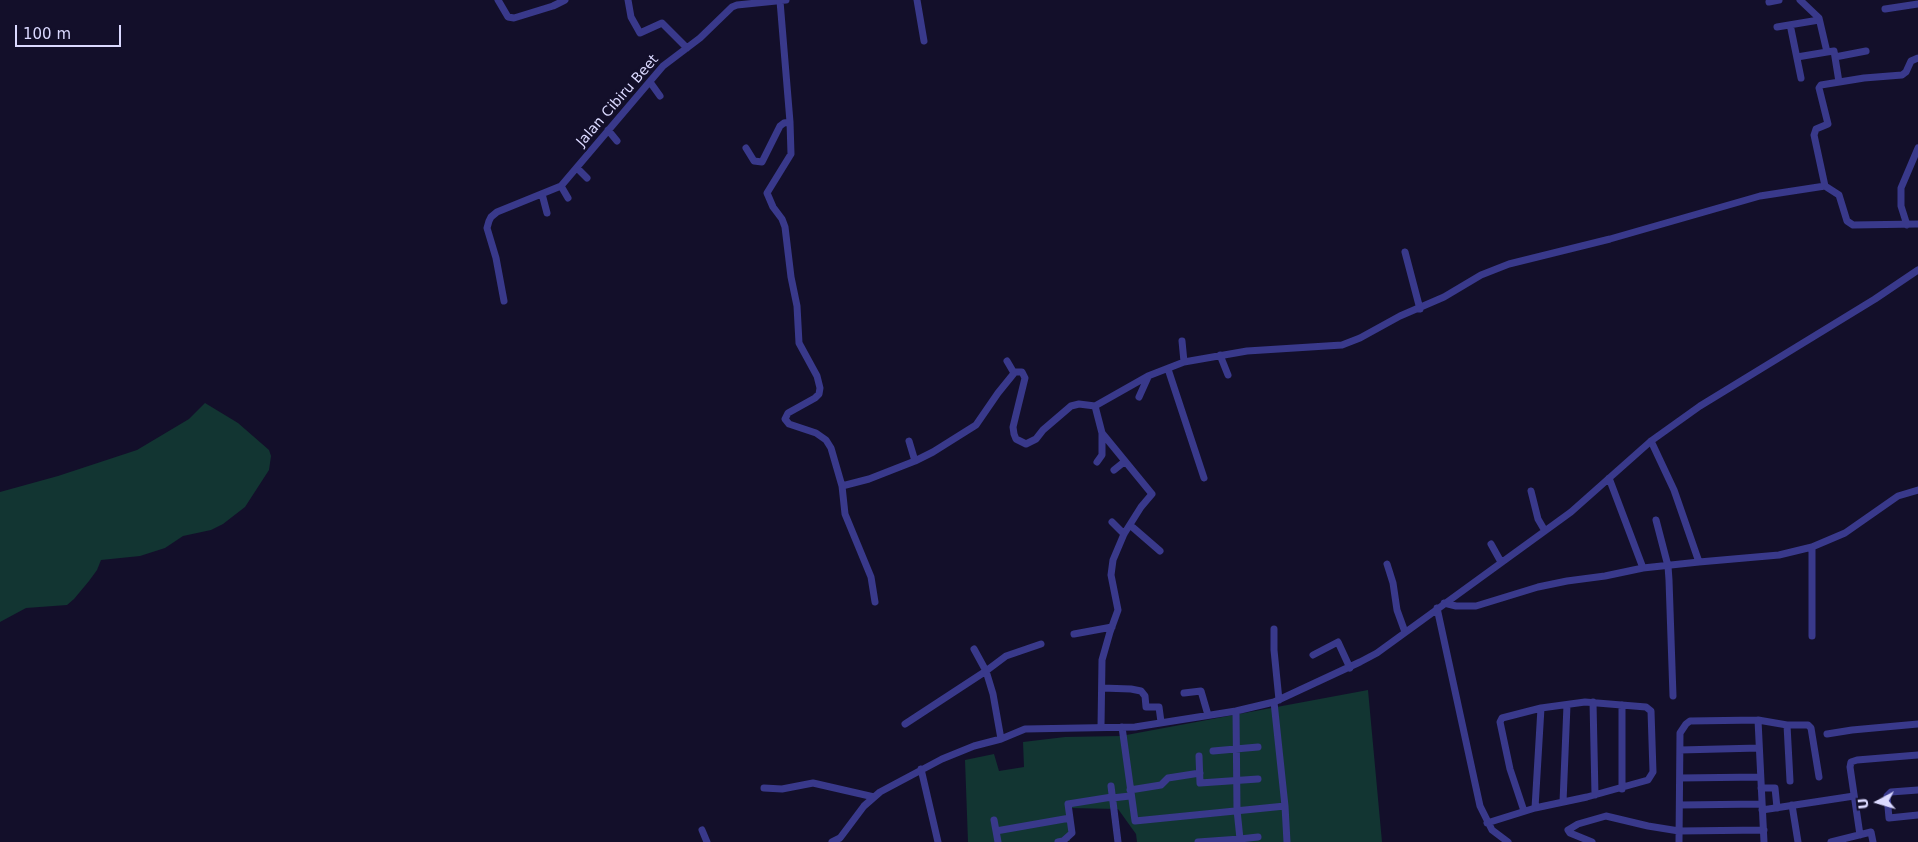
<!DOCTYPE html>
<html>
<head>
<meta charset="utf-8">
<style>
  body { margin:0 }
  #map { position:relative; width:1918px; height:842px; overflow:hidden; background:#130f2a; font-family:"DejaVu Sans",sans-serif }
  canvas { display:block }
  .north { position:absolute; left:1853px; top:777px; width:50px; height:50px; -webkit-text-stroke:4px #130f2a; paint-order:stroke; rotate:264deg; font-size:14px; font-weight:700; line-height:20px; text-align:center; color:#dbd9ff }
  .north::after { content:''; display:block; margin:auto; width:18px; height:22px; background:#dbd9ff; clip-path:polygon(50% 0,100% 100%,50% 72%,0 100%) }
  .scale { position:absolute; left:15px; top:25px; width:106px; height:22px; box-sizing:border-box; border:2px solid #dbd9ff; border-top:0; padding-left:6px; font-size:15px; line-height:18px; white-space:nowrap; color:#dbd9ff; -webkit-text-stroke:4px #130f2a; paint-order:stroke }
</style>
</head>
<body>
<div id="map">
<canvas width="1918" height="842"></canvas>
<div class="north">U</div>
<div class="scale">100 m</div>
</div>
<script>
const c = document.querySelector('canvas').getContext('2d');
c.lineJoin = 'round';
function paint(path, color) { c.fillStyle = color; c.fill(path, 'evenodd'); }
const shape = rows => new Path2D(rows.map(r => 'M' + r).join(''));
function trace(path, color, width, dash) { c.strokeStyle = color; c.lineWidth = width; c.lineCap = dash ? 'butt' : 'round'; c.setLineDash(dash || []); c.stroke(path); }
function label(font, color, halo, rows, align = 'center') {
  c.font = font + ' "DejaVu Sans",sans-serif'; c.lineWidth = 5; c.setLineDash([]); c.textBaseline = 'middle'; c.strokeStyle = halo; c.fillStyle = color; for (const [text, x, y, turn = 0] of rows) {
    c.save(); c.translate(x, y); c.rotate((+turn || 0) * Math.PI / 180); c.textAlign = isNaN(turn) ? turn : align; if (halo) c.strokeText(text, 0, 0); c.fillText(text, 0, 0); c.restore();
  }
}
paint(shape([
  [205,403,238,423,269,450,271,456,269,470,245,507,223,524,211,530,183,536,165,548,140,556,101,560,97,570,89,581,74,599,67,605,26,608,0,622,0,492,58,476,137,450,189,419],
  [1368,690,1382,842,1137,842,1136,834,1118,809,1069,808,1070,841,1060,842,968,842,965,760,994,754,999,771,1024,767,1023,742,1065,737,1121,736]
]), '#123532');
trace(shape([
  [498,0,508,17,514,18,553,6,565,0],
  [628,0,631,17,640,33,662,23,687,48],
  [917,0,924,41],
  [1800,0,1819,18,1827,52,1834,51,1839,82],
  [780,1,790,122,791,154,767,193,773,207,782,219,785,227,791,277,797,306,799,343,817,376,820,388,819,394,815,398,788,413,785,419,789,424,816,433,826,440,831,448,842,486,845,514,871,577,875,602],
  [1769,2,1779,0],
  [1885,9,1918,4],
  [1777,27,1819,20],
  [1791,29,1801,78],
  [1797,57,1827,52],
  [1835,57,1866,51],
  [650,82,660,96],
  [608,130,617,141],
  [746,148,754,161,762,162,780,126,784,123,790,122],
  [577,168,587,178],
  [561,186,568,198],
  [1825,186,1814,135,1816,129,1828,124,1819,88,1821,85,1864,78,1902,75,1906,72,1911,61,1918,58],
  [542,194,547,213],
  [1907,225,1901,206,1901,188,1918,148],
  [1405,252,1420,309],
  [504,301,496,258,487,228,489,221,491,217,497,212,561,186,663,66,700,38,732,7,737,5,786,0],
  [1182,341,1184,362],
  [1220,355,1228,375],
  [1007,361,1014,373],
  [1168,369,1204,478],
  [1139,397,1148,377],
  [1095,406,1102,433,1152,494,1141,507,1124,534,1113,560,1111,575,1118,610,1110,632,1102,660,1101,727],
  [909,441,915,461],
  [1651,441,1674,490,1699,562,1779,555,1812,547,1812,636],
  [1097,462,1102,455,1102,433],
  [1114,470,1124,462],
  [1609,478,1643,568],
  [842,486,869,479,915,461,933,452,976,425,998,393,1015,372,1022,372,1025,378,1013,427,1014,434,1016,439,1026,444,1036,439,1043,430,1071,406,1079,404,1095,406,1148,376,1184,362,1247,351,1342,345,1360,338,1400,316,1444,297,1481,275,1509,264,1610,239,1760,196,1825,186,1839,195,1847,221,1853,225,1918,224],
  [1531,491,1538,519,1545,531],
  [1656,520,1668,566,1669,580,1673,696],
  [1112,522,1124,534],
  [1130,525,1160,551],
  [1491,544,1501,562],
  [1812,547,1845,533,1898,496,1918,490],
  [1387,564,1393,583,1397,610,1405,632],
  [1444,603,1456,606,1476,606,1538,587,1567,581,1605,576,1643,568,1699,562],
  [1437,608,1480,806,1492,830,1508,842],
  [1274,629,1274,650,1279,700],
  [1074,634,1112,627],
  [974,649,986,671,993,694,1001,739],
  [1313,655,1338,642,1350,668],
  [1102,688,1131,689,1141,691,1145,696,1146,707,1159,707,1161,722],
  [1184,693,1201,691,1208,715],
  [1274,702,1285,806,1287,842],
  [1593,702,1595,795],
  [1236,711,1237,810,1240,839,1258,837],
  [1758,720,1764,842],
  [905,724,986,671,1006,656,1041,644],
  [1787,725,1790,781],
  [1122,727,1135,821,1285,806],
  [1827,734,1852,730,1918,724],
  [1680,750,1759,748],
  [1213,751,1258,747],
  [1199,756,1200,783,1258,779],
  [921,769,938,842],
  [1680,778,1760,777],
  [1111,786,1118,842],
  [764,788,782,789,813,783,874,797],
  [1761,788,1775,788,1777,808],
  [1622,789,1622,705],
  [1130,790,1161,785,1168,778,1200,773],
  [1918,790,1891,792,1887,796,1889,818,1918,815],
  [1112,798,1130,796],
  [1563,802,1567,705],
  [1680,805,1761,804],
  [1792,805,1798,842],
  [1535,808,1541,708],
  [1762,810,1854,796],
  [994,820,998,842],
  [1487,823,1535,808,1587,797,1648,780,1653,772,1651,711,1646,707,1585,702,1541,708,1502,718,1500,722,1510,769,1524,811],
  [702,830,707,842],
  [996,831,1070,818],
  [1860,835,1850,767,1851,762,1857,760,1918,755],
  [832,842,840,838,864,806,880,792,942,759,974,746,1001,739,1025,729,1135,727,1236,711,1274,702,1360,662,1377,653,1571,512,1651,441,1700,406,1875,299,1918,270],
  [1058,842,1063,841,1072,833,1068,804,1112,797],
  [1198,842,1240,839],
  [1592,842,1570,833,1568,830,1578,824,1606,816,1648,826,1679,831,1764,830],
  [1679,842,1680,733,1686,724,1690,721,1758,720,1787,725,1808,725,1811,728,1819,777],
  [1831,842,1871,832,1873,842]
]), '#39398b', 7);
label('14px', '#dbd9ff', '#130f2a', [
  ["Jalan Cibiru Beet",618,101,-49]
]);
</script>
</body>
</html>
